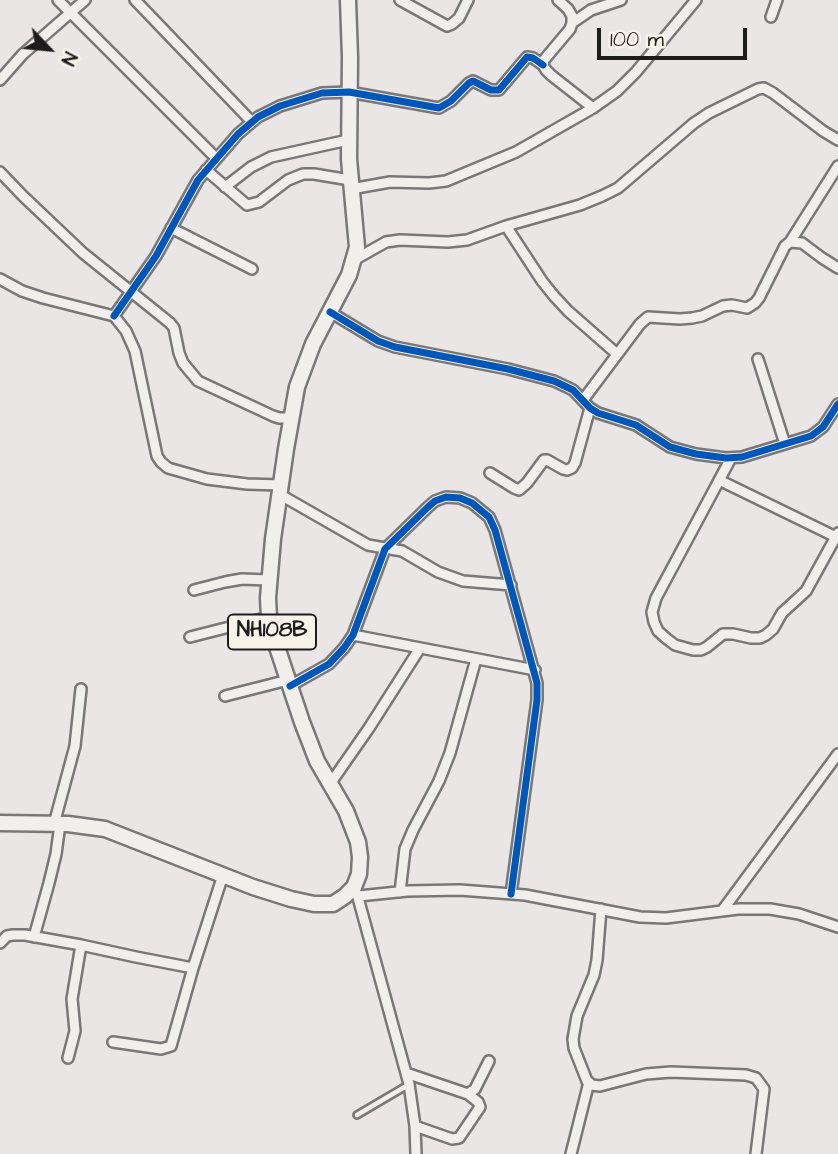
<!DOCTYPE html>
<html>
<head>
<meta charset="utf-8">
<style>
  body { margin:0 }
  #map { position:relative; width:838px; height:1154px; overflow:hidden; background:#ebe6e6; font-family:"Architects Daughter",sans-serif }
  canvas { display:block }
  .north { position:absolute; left:14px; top:14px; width:70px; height:70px; -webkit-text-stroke:5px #f7f3e8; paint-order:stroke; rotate:116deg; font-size:19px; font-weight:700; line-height:28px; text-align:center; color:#1c1c1c }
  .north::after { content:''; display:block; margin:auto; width:24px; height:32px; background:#1c1c1c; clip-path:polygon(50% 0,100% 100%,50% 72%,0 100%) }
  .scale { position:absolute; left:597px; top:28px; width:150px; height:32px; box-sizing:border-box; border:4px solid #1c1c1c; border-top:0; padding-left:9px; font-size:21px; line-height:24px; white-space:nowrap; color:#1c1c1c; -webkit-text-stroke:5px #f7f3e8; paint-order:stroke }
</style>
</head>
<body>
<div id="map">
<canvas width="838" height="1154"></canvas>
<div class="north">N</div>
<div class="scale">100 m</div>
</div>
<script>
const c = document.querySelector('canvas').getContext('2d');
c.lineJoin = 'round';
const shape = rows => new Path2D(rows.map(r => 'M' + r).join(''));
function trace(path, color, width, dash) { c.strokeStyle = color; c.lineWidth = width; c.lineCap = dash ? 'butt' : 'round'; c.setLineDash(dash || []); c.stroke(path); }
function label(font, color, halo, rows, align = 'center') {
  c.font = font + ' "Architects Daughter",sans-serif'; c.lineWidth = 7; c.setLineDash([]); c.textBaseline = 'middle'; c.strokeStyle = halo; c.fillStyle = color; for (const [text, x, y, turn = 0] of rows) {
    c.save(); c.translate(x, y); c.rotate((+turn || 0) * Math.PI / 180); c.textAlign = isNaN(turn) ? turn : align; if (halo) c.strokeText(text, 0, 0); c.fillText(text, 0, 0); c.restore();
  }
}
const service = shape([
  [357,1115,408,1085]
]);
const minor = shape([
  [58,0,216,158],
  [135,0,252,122],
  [400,0,447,26,452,24,459,18,468,0],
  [558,0,568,9,572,16,572,23,570,29,544,60,543,65,546,70,551,75,593,108],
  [771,17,777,0],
  [572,23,591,10,621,0],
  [0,80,23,54,85,0],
  [206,170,247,205,259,202,288,180,303,174,314,174,350,180],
  [0,172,23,196,83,253,170,323,174,328,179,353,183,363,198,381,273,416,279,418,291,418],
  [225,187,251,167,271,157,348,140],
  [351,189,390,182,429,183,446,181,516,152,593,108,617,91,636,72,696,0],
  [506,226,542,281,554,296,568,311,617,354],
  [171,228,252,269],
  [790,242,838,166],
  [354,260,386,242,400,240,448,242,467,240,506,226,580,205,602,196,618,188,694,123,709,113,758,89,764,88,773,93,823,131,838,140],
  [0,279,22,291,43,298,114,316,126,331,135,351,157,456,161,462,168,468,207,479,247,484,281,485],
  [330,312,378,341,395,347,508,369,554,381,573,390,590,408,598,413,636,425,670,447,696,454,726,458,742,457,811,436,823,427,838,404],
  [114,316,156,256,198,180,238,134,258,117,280,106,322,93,349,92,439,108,451,101,469,83,473,81,491,90,499,90,527,57,533,58,543,65],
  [758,359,785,444],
  [583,400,640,324,648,317,680,319,692,318,702,316,723,306,732,305,747,308,755,303,759,298,785,246,790,242,802,243,822,258,838,268],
  [731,458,656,598,652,612,654,622,658,631,667,639,675,645,693,650,701,650,707,647,723,634,733,634,751,638,760,638,766,635,773,629,782,613,806,591,838,533],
  [490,473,514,488,519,490,527,483,544,460,547,460,563,469,567,470,572,468,575,463,590,408],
  [719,480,836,537],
  [279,494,368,545,402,551,438,572,463,581,511,585],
  [194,590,225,582,242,579,268,580],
  [353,635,535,670],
  [190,637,269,617],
  [290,686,329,664,344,648,353,635,385,549,428,507,435,501,446,497,460,498,472,503,489,517,495,530,537,683,537,700,511,894],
  [225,696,288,680],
  [330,784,369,728,420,648],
  [54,824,75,746,81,689],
  [400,892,405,849,413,830,439,781,450,753,476,659],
  [357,894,409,1084,415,1126,416,1154],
  [359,896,407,891,460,890,525,895,640,917,666,918,738,909,770,909,799,914,838,927],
  [601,909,597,960,594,975,577,1016,573,1039,574,1048,587,1081,592,1085,600,1086,646,1074,671,1072,746,1075,756,1078,764,1089,756,1154],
  [722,911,838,754],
  [34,937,49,883,56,854,60,824],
  [0,943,7,936,13,935,25,935,81,945,136,957,193,968],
  [113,1042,161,1049,171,1046,193,968,223,875],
  [68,1058,75,1031,72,999,81,945],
  [406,1073,468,1094,475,1089,489,1061],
  [415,1126,452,1139,459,1138,480,1107,478,1102,468,1094],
  [571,1154,589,1082]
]);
const trunk = shape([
  [0,823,68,824,105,829,253,887,291,899,314,904,333,904,345,896,354,887,359,874,360,857,358,842,346,811,317,761,302,722,274,638,269,617,268,598,273,539,286,449,297,387,313,344,349,275,357,247,349,159,350,57,348,0]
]);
trace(service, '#797777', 10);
trace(minor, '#797777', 14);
trace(trunk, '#797777', 19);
trace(service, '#f1efec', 4.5);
trace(minor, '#f1efec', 9);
trace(trunk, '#f1efec', 14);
trace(shape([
  [330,312,378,341,395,347,508,369,554,381,573,390,590,408,598,413,636,425,670,447,696,454,726,458,742,457,811,436,823,427,838,404],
  [114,316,156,256,198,180,238,134,258,117,280,106,322,93,349,92,439,108,451,101,469,83,473,81,491,90,499,90,527,57,533,58,543,65],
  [290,686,329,664,344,648,353,635,385,549,428,507,435,501,446,497,460,498,472,503,489,517,495,530,537,683,537,700,511,894]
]), '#0057b8', 7);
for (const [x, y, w] of [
  [272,632,88]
]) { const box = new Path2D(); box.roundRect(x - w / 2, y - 17.5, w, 35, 5); c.fillStyle = '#f7f3e8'; c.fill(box); trace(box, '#1c1c1c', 2); }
label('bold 21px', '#1c1c1c', null, [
  ["NH108B",272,632]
]);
</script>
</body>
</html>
